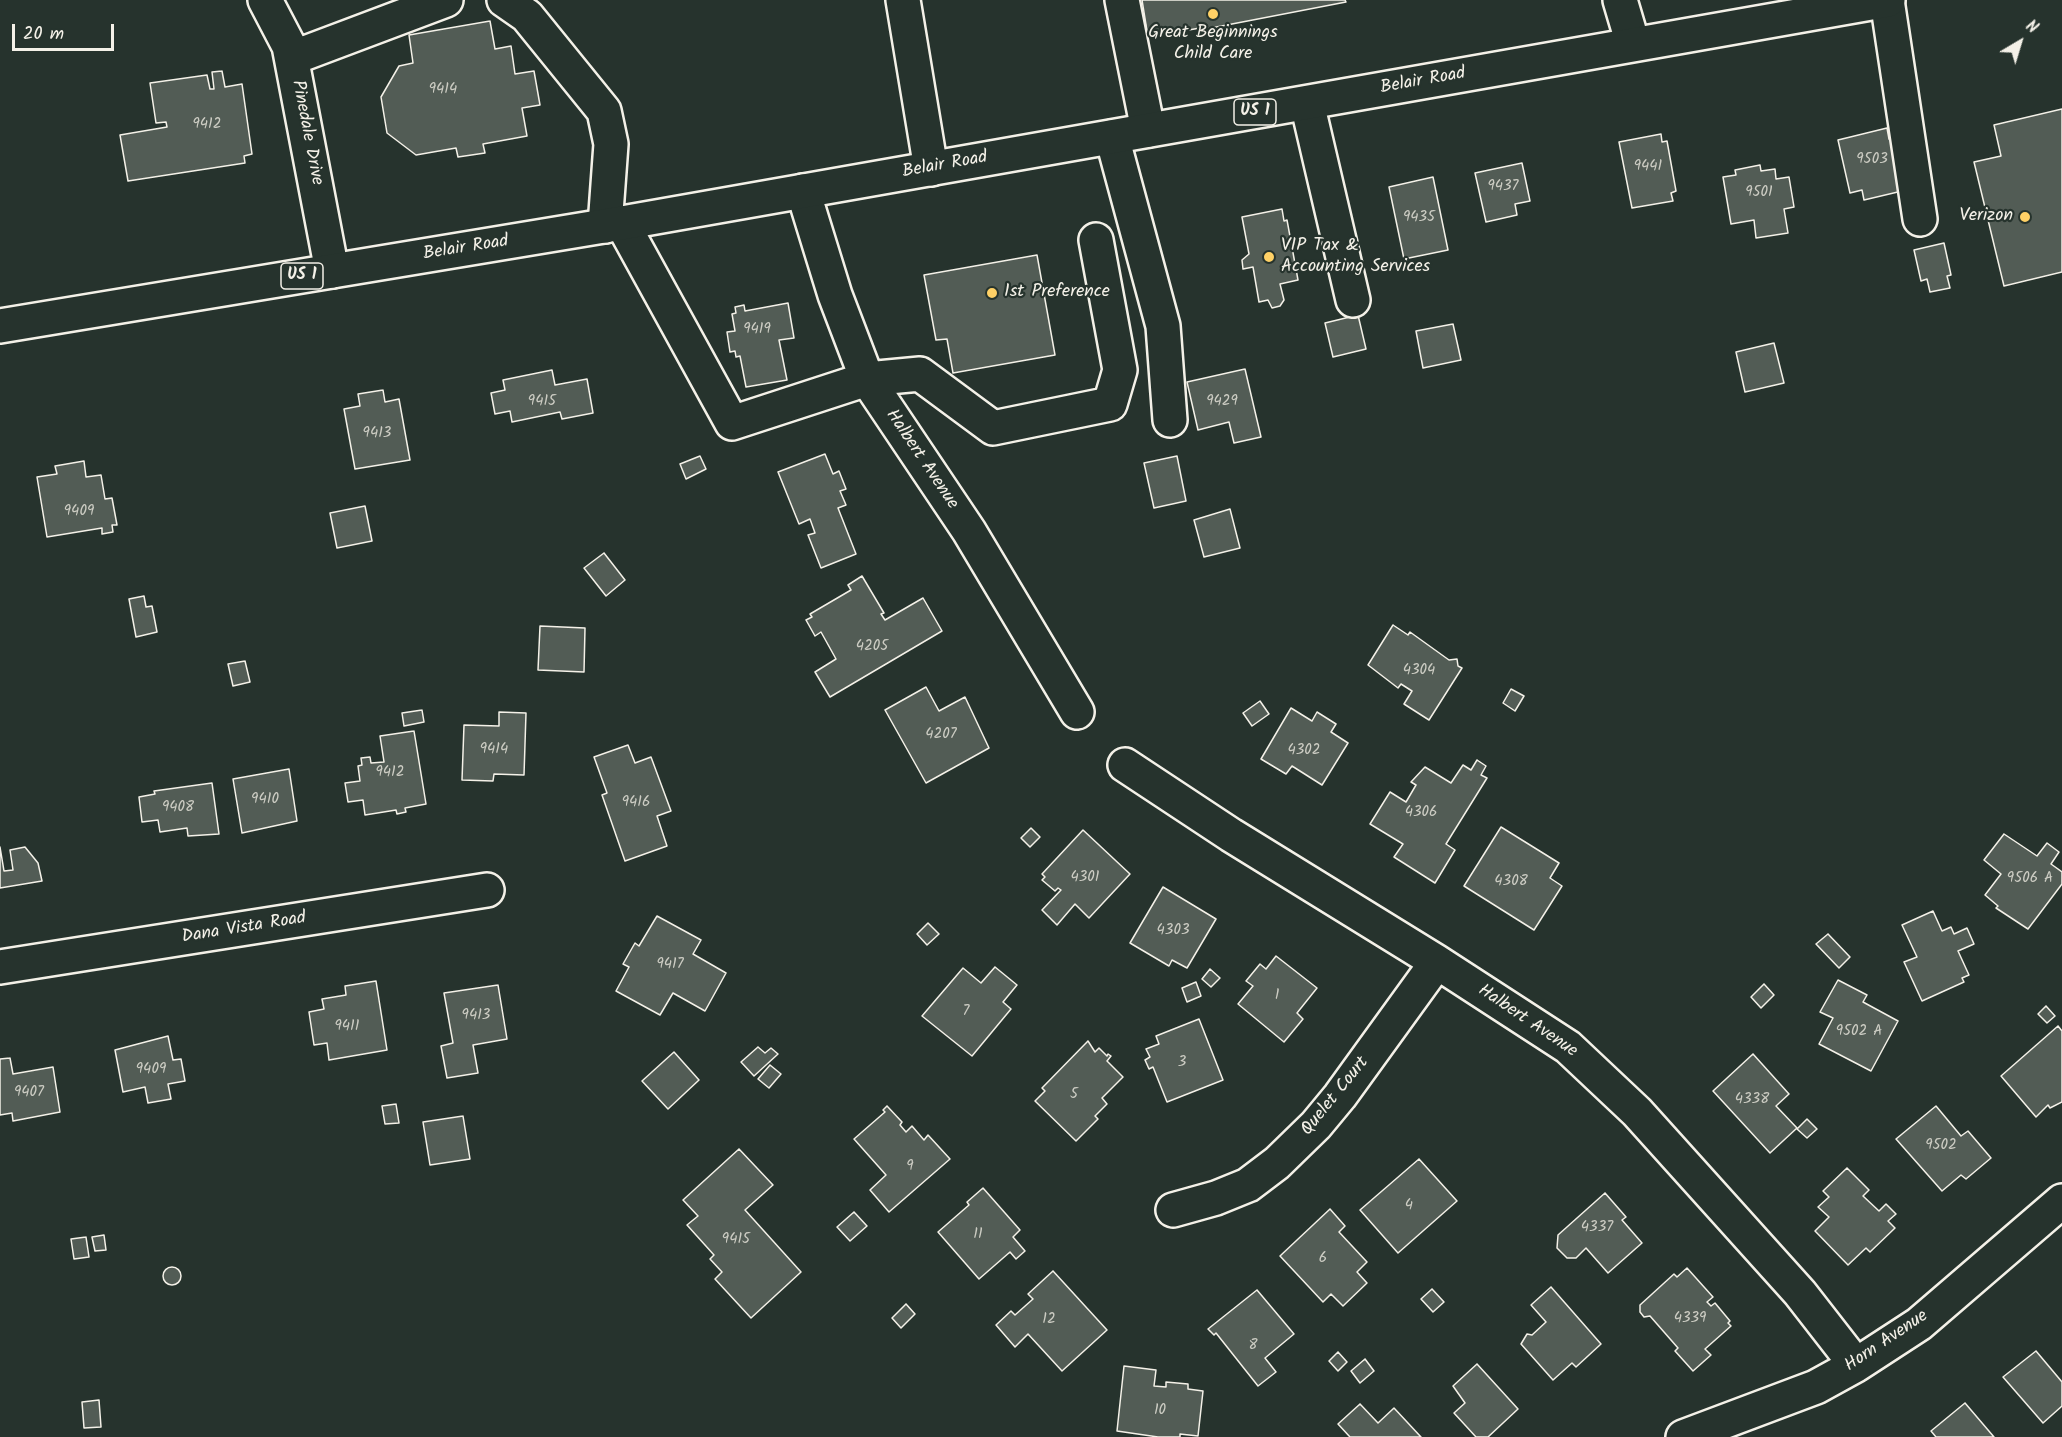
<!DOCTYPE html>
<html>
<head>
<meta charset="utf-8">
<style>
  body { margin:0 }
  #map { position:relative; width:2062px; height:1437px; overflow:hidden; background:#26332d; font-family:Kalam,sans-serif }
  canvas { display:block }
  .north { position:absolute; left:1990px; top:12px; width:60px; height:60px; -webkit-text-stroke:4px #26332d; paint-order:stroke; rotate:38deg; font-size:16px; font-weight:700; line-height:24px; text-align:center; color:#f4f1e8 }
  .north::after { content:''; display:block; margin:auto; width:21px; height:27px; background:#f4f1e8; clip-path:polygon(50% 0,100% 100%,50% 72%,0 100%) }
  .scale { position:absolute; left:12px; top:24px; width:102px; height:27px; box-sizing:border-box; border:3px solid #f4f1e8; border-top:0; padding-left:8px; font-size:18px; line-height:21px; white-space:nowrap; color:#f4f1e8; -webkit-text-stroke:4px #26332d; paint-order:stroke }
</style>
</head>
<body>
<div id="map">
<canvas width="2062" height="1437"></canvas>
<div class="north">N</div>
<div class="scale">20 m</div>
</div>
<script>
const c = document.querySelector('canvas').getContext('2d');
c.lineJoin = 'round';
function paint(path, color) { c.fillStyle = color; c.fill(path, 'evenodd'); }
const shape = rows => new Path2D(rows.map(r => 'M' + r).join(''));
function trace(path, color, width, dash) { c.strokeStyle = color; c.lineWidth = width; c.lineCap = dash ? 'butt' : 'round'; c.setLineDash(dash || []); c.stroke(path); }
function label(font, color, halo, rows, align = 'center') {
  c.font = font + ' Kalam,sans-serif'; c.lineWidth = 4.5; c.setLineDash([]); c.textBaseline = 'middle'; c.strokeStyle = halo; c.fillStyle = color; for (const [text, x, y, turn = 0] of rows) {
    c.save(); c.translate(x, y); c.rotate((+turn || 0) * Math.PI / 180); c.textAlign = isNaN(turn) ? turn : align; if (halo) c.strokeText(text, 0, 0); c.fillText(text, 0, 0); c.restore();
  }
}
const building = shape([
  [1142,0,1345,0,1346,2,1206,29,1206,27,1148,37,1142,0],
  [490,21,495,49,511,46,515,74,534,71,540,105,522,108,527,136,483,144,485,153,458,157,456,148,416,155,387,133,381,97,399,66,413,63,409,35,490,21],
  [222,71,225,87,242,84,252,154,244,156,245,163,128,181,120,135,167,127,166,122,156,123,150,83,207,75,210,89,214,89,212,72,222,71],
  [2062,109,2062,272,2004,286,1974,162,2001,156,1994,125,2062,109],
  [1887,128,1889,139,1897,137,1902,191,1864,200,1862,190,1850,193,1838,140,1887,128],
  [1661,134,1662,142,1667,141,1676,191,1671,193,1673,201,1632,208,1619,142,1661,134],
  [1522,163,1530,201,1515,204,1517,215,1486,222,1475,173,1522,163],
  [1760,165,1761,171,1775,169,1776,179,1789,177,1794,207,1784,209,1788,233,1756,238,1754,220,1731,224,1723,177,1736,175,1735,170,1760,165],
  [1433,177,1448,250,1404,259,1389,187,1433,177],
  [1282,209,1284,221,1287,220,1298,280,1280,284,1284,300,1280,306,1272,308,1268,300,1259,302,1253,267,1243,269,1242,260,1249,254,1242,217,1282,209],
  [1944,243,1951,275,1947,276,1950,288,1930,292,1927,279,1921,281,1914,250,1944,243],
  [1037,255,1055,355,953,373,947,339,936,340,924,275,1037,255],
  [788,303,794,338,779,340,787,380,746,387,740,356,736,357,735,351,730,352,727,332,735,331,732,314,736,313,735,307,744,305,745,311,788,303],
  [1358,315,1366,349,1333,357,1325,323,1358,315],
  [1453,324,1461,360,1423,368,1416,331,1453,324],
  [1774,343,1784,383,1745,392,1736,352,1774,343],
  [1245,369,1261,437,1234,443,1229,422,1198,430,1187,382,1245,369],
  [552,370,555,385,587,379,593,413,562,419,560,412,512,422,510,411,495,414,491,393,505,390,503,380,552,370],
  [383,390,385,402,399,399,410,460,355,469,344,409,360,406,358,394,383,390],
  [825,454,833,474,839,471,846,489,840,491,846,505,838,508,856,554,821,568,808,535,815,533,810,519,799,524,778,472,825,454],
  [700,456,706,469,686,479,680,464,700,456],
  [1177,456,1186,501,1154,508,1144,463,1177,456],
  [84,461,86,477,101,475,105,499,112,498,117,525,112,525,113,532,102,534,102,528,47,537,37,477,57,474,55,466,84,461],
  [365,506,372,541,337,548,330,513,365,506],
  [1230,509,1240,548,1204,557,1194,520,1230,509],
  [604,553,625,580,606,596,584,568,604,553],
  [862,576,884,613,881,614,885,620,923,598,942,631,830,697,815,672,836,659,821,632,815,636,806,620,812,617,810,614,851,590,848,585,862,576],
  [144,596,146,607,152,606,157,632,136,637,129,599,144,596],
  [1393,625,1408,635,1410,632,1449,660,1457,659,1458,666,1462,668,1429,720,1404,704,1412,691,1401,684,1398,688,1368,665,1393,625],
  [540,626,585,628,584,672,538,670,540,626],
  [245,661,250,682,233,686,228,664,245,661],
  [926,687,939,711,965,697,989,748,926,783,885,710,926,687],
  [1511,689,1524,696,1515,711,1503,703,1511,689],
  [1260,701,1269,714,1252,726,1243,713,1260,701],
  [1291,708,1312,721,1317,712,1336,724,1331,732,1348,743,1322,785,1292,766,1286,774,1261,759,1291,708],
  [422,710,424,722,404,726,402,713,422,710],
  [499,712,526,713,524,775,494,774,493,781,462,780,464,725,499,726,499,712],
  [414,731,426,804,405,808,406,812,397,814,396,810,365,815,363,800,348,802,345,783,360,781,358,766,362,765,361,758,370,757,371,763,384,762,380,736,414,731],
  [628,745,635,763,651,757,671,811,657,816,667,846,625,861,602,795,607,793,594,757,628,745],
  [1477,760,1486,766,1481,775,1487,778,1446,844,1455,850,1435,883,1394,857,1403,844,1370,824,1390,792,1406,802,1416,785,1411,782,1425,767,1451,783,1463,765,1471,770,1477,760],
  [289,769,297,821,242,833,233,779,289,769],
  [212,783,219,834,188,836,187,828,160,832,158,820,142,822,139,797,155,794,154,791,212,783],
  [1501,827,1559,863,1550,878,1562,886,1534,930,1464,886,1501,827],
  [1031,828,1040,837,1030,847,1021,838,1031,828],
  [1083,830,1130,874,1089,918,1075,904,1057,925,1042,910,1061,890,1058,888,1055,891,1042,880,1045,877,1042,874,1083,830],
  [2004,834,2037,856,2047,843,2059,852,2051,864,2062,872,2062,884,2028,929,1996,908,1998,906,1985,895,2001,874,1984,860,2004,834],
  [0,847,4,871,13,870,10,850,25,847,38,863,42,881,0,888,0,847],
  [1163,887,1216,919,1187,968,1172,960,1169,966,1130,943,1163,887],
  [1933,911,1942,931,1951,927,1954,934,1967,928,1974,944,1958,951,1969,975,1962,978,1964,982,1922,1001,1904,962,1917,957,1902,925,1933,911],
  [657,916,701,940,693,954,726,973,705,1011,673,993,660,1015,616,991,629,967,623,964,635,943,639,946,657,916],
  [928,923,939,934,927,945,917,934,928,923],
  [1828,934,1850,957,1839,968,1816,944,1828,934],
  [1276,956,1317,988,1297,1013,1303,1019,1284,1042,1238,1004,1253,986,1246,981,1260,964,1266,969,1276,956],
  [995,967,1017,985,1003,1002,1011,1009,972,1056,922,1016,963,968,981,983,995,967],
  [1210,969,1220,978,1211,987,1202,979,1210,969],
  [1838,980,1867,995,1863,1002,1898,1021,1871,1071,1819,1044,1833,1018,1820,1012,1838,980],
  [376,981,387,1050,329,1060,327,1043,314,1045,309,1012,324,1009,322,999,346,995,345,986,376,981],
  [1196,982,1201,996,1187,1002,1182,988,1196,982],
  [1764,984,1774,995,1761,1008,1751,997,1764,984],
  [498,985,507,1039,473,1045,478,1073,447,1078,441,1046,453,1043,444,993,498,985],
  [2046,1006,2055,1016,2047,1023,2038,1014,2046,1006],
  [1199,1019,1223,1080,1167,1102,1153,1067,1149,1069,1145,1060,1150,1057,1146,1049,1159,1044,1156,1036,1199,1019],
  [2058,1026,2062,1031,2062,1102,2050,1108,2048,1105,2036,1117,2001,1076,2058,1026],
  [168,1036,173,1060,181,1059,185,1081,168,1084,171,1099,148,1103,145,1087,123,1092,115,1050,168,1036],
  [1088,1041,1095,1052,1099,1048,1107,1056,1108,1054,1111,1056,1107,1061,1123,1077,1102,1098,1107,1104,1095,1116,1098,1119,1076,1141,1035,1101,1045,1091,1042,1088,1088,1041],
  [758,1047,765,1053,771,1048,778,1054,754,1076,741,1062,758,1047],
  [674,1052,699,1080,668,1109,642,1081,674,1052],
  [1753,1054,1789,1094,1776,1106,1797,1128,1770,1153,1713,1091,1753,1054],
  [10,1058,13,1074,53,1067,60,1112,13,1121,12,1113,0,1115,0,1059,10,1058],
  [770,1065,781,1074,769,1088,758,1079,770,1065],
  [396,1104,399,1123,385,1124,382,1106,396,1104],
  [887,1106,902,1122,900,1125,906,1132,912,1126,924,1140,928,1135,950,1159,889,1212,870,1190,886,1175,854,1139,885,1112,883,1110,887,1106],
  [1936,1106,1961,1136,1968,1131,1991,1158,1966,1179,1961,1175,1942,1191,1896,1139,1936,1106],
  [463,1116,470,1159,430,1165,423,1122,463,1116],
  [1807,1119,1817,1129,1807,1138,1797,1129,1807,1119],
  [739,1149,773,1185,745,1210,801,1272,751,1318,715,1279,722,1272,710,1259,714,1255,687,1225,698,1216,683,1200,739,1149],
  [1419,1159,1457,1201,1398,1253,1360,1210,1419,1159],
  [1847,1168,1869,1190,1863,1196,1879,1211,1886,1204,1896,1214,1888,1221,1895,1228,1870,1252,1866,1248,1848,1265,1815,1231,1829,1217,1818,1207,1829,1197,1823,1191,1847,1168],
  [983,1188,1020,1230,1013,1237,1025,1251,1016,1259,1010,1252,979,1279,938,1232,969,1205,967,1202,983,1188],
  [1605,1193,1626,1217,1622,1220,1642,1243,1608,1273,1586,1248,1576,1258,1567,1258,1557,1248,1558,1235,1605,1193],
  [1330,1209,1345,1226,1339,1232,1367,1262,1357,1272,1367,1283,1343,1306,1331,1294,1323,1302,1280,1256,1330,1209],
  [854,1212,867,1226,850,1241,837,1227,854,1212],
  [104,1235,106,1250,95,1251,92,1237,104,1235],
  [86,1237,89,1257,74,1259,71,1239,86,1237],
  '163 1276a9 9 0 1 1 18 0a9 9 0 1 1-18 0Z',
  [1687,1268,1713,1297,1707,1302,1711,1306,1715,1303,1730,1321,1728,1323,1731,1326,1705,1349,1711,1355,1693,1371,1675,1351,1678,1348,1650,1316,1644,1317,1640,1312,1640,1305,1674,1274,1677,1277,1687,1268],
  [1053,1271,1107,1330,1062,1371,1028,1334,1015,1347,996,1325,1011,1311,1015,1315,1033,1299,1028,1294,1053,1271],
  [1551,1287,1601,1344,1576,1367,1572,1363,1553,1380,1521,1344,1527,1334,1532,1335,1546,1322,1531,1305,1551,1287],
  [1432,1289,1444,1302,1433,1312,1421,1299,1432,1289],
  [1257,1290,1294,1334,1265,1358,1276,1372,1258,1386,1216,1333,1214,1335,1208,1329,1257,1290],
  [906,1304,915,1314,901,1328,892,1318,906,1304],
  [2036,1351,2062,1382,2062,1406,2043,1423,2003,1377,2036,1351],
  [1338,1352,1347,1362,1338,1371,1329,1361,1338,1352],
  [1365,1359,1374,1371,1360,1383,1351,1371,1365,1359],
  [1477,1364,1518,1409,1488,1437,1476,1437,1454,1413,1465,1403,1453,1386,1477,1364],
  [1124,1366,1156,1370,1154,1386,1166,1387,1166,1382,1188,1384,1188,1389,1203,1391,1198,1436,1180,1434,1180,1437,1158,1437,1117,1431,1124,1366],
  [99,1400,101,1427,84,1428,82,1402,99,1400],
  [1965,1403,1994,1437,1936,1437,1931,1431,1965,1403],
  [1360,1404,1378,1423,1394,1408,1421,1437,1350,1437,1338,1424,1360,1404]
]);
paint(building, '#525c55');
trace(building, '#f4f1e8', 1.5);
const minor = shape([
  [265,0,289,46,332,271],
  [504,0,527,16,604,111,611,144,605,226],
  [903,0,931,169],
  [1122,0,1148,130],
  [1620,0,1633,44],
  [1887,0,1920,219],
  [292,58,446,0],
  [1307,103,1353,300],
  [1112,137,1163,326,1170,420],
  [803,191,835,295,867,379,969,531,1077,712],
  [622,223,732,423,867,379,920,374,993,428,1110,404,1120,370,1096,240],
  [1125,765,1231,835,1437,962,1568,1047,1637,1112,1800,1293,1856,1365],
  [0,967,487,890],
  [1173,1210,1216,1198,1248,1185,1277,1163,1316,1125,1340,1096,1437,962],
  [1683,1437,1816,1387,1856,1365,1919,1324,2062,1201]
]);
const highway = shape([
  [0,326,622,223,1888,0]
]);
trace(minor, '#f4f1e8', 38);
trace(highway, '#f4f1e8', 38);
trace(minor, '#26332d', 33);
trace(highway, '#26332d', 33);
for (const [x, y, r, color] of [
  [1213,14,6,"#ffd166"],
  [2025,217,6,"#ffd166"],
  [1269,257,6,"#ffd166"],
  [992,293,6,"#ffd166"]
]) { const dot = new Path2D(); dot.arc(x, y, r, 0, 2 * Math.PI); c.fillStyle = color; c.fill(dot); trace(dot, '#26332d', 2); }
label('15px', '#ccccc3', null, [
  ["9414",443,90],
  ["9412",207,125],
  ["9503",1872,160],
  ["9441",1648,167],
  ["9437",1503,187],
  ["9501",1759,193],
  ["9435",1419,218],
  ["9419",757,330],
  ["9415",542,402],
  ["9429",1222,402],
  ["9413",377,434],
  ["9409",79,512],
  ["4205",872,647],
  ["4304",1419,671],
  ["4207",941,735],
  ["9414",494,750],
  ["4302",1304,751],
  ["9412",390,773],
  ["9410",265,800],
  ["9416",636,803],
  ["9408",178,808],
  ["4306",1421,813],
  ["4301",1085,878],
  ["9506 A",2030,879],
  ["4308",1511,882],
  ["4303",1173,931],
  ["9417",670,965],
  ["1",1277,996],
  ["7",966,1012],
  ["9413",476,1016],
  ["9411",347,1027],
  ["9502 A",1859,1032],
  ["3",1182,1063],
  ["9409",151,1070],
  ["9407",29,1093],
  ["5",1074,1095],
  ["4338",1752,1100],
  ["9502",1941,1146],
  ["9",910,1167],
  ["4",1409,1206],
  ["4337",1597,1228],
  ["11",978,1235],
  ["9415",736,1240],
  ["6",1323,1259],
  ["4339",1690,1319],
  ["12",1049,1320],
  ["8",1253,1346],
  ["10",1160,1411]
]);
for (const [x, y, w] of [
  [1255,112,42],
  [302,276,42]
]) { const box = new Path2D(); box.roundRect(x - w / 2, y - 13, w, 26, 4.5); c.fillStyle = '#26332d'; c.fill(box); trace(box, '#f4f1e8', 1.5); }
label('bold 16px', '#f4f1e8', null, [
  ["US 1",1255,112],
  ["US 1",302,276]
]);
label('18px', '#f4f1e8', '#26332d', [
  ["Great Beginnings",1213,34,"center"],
  ["Child Care",1213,55,"center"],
  ["Verizon",2013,217,"right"],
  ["VIP Tax &",1281,247],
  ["Accounting Services",1281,268],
  ["1st Preference",1004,293]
], 'left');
label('18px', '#f4f1e8', '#26332d', [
  ["Belair Road",1423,82,-10],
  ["Pinedale Drive",306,133,79],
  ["Belair Road",945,166,-10],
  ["Belair Road",466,249,-9],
  ["Halbert Avenue",921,460,56],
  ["Dana Vista Road",244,929,-9],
  ["Halbert Avenue",1527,1022,34],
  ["Quelet Court",1336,1097,-51],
  ["Horn Avenue",1887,1342,-34]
]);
</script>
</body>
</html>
